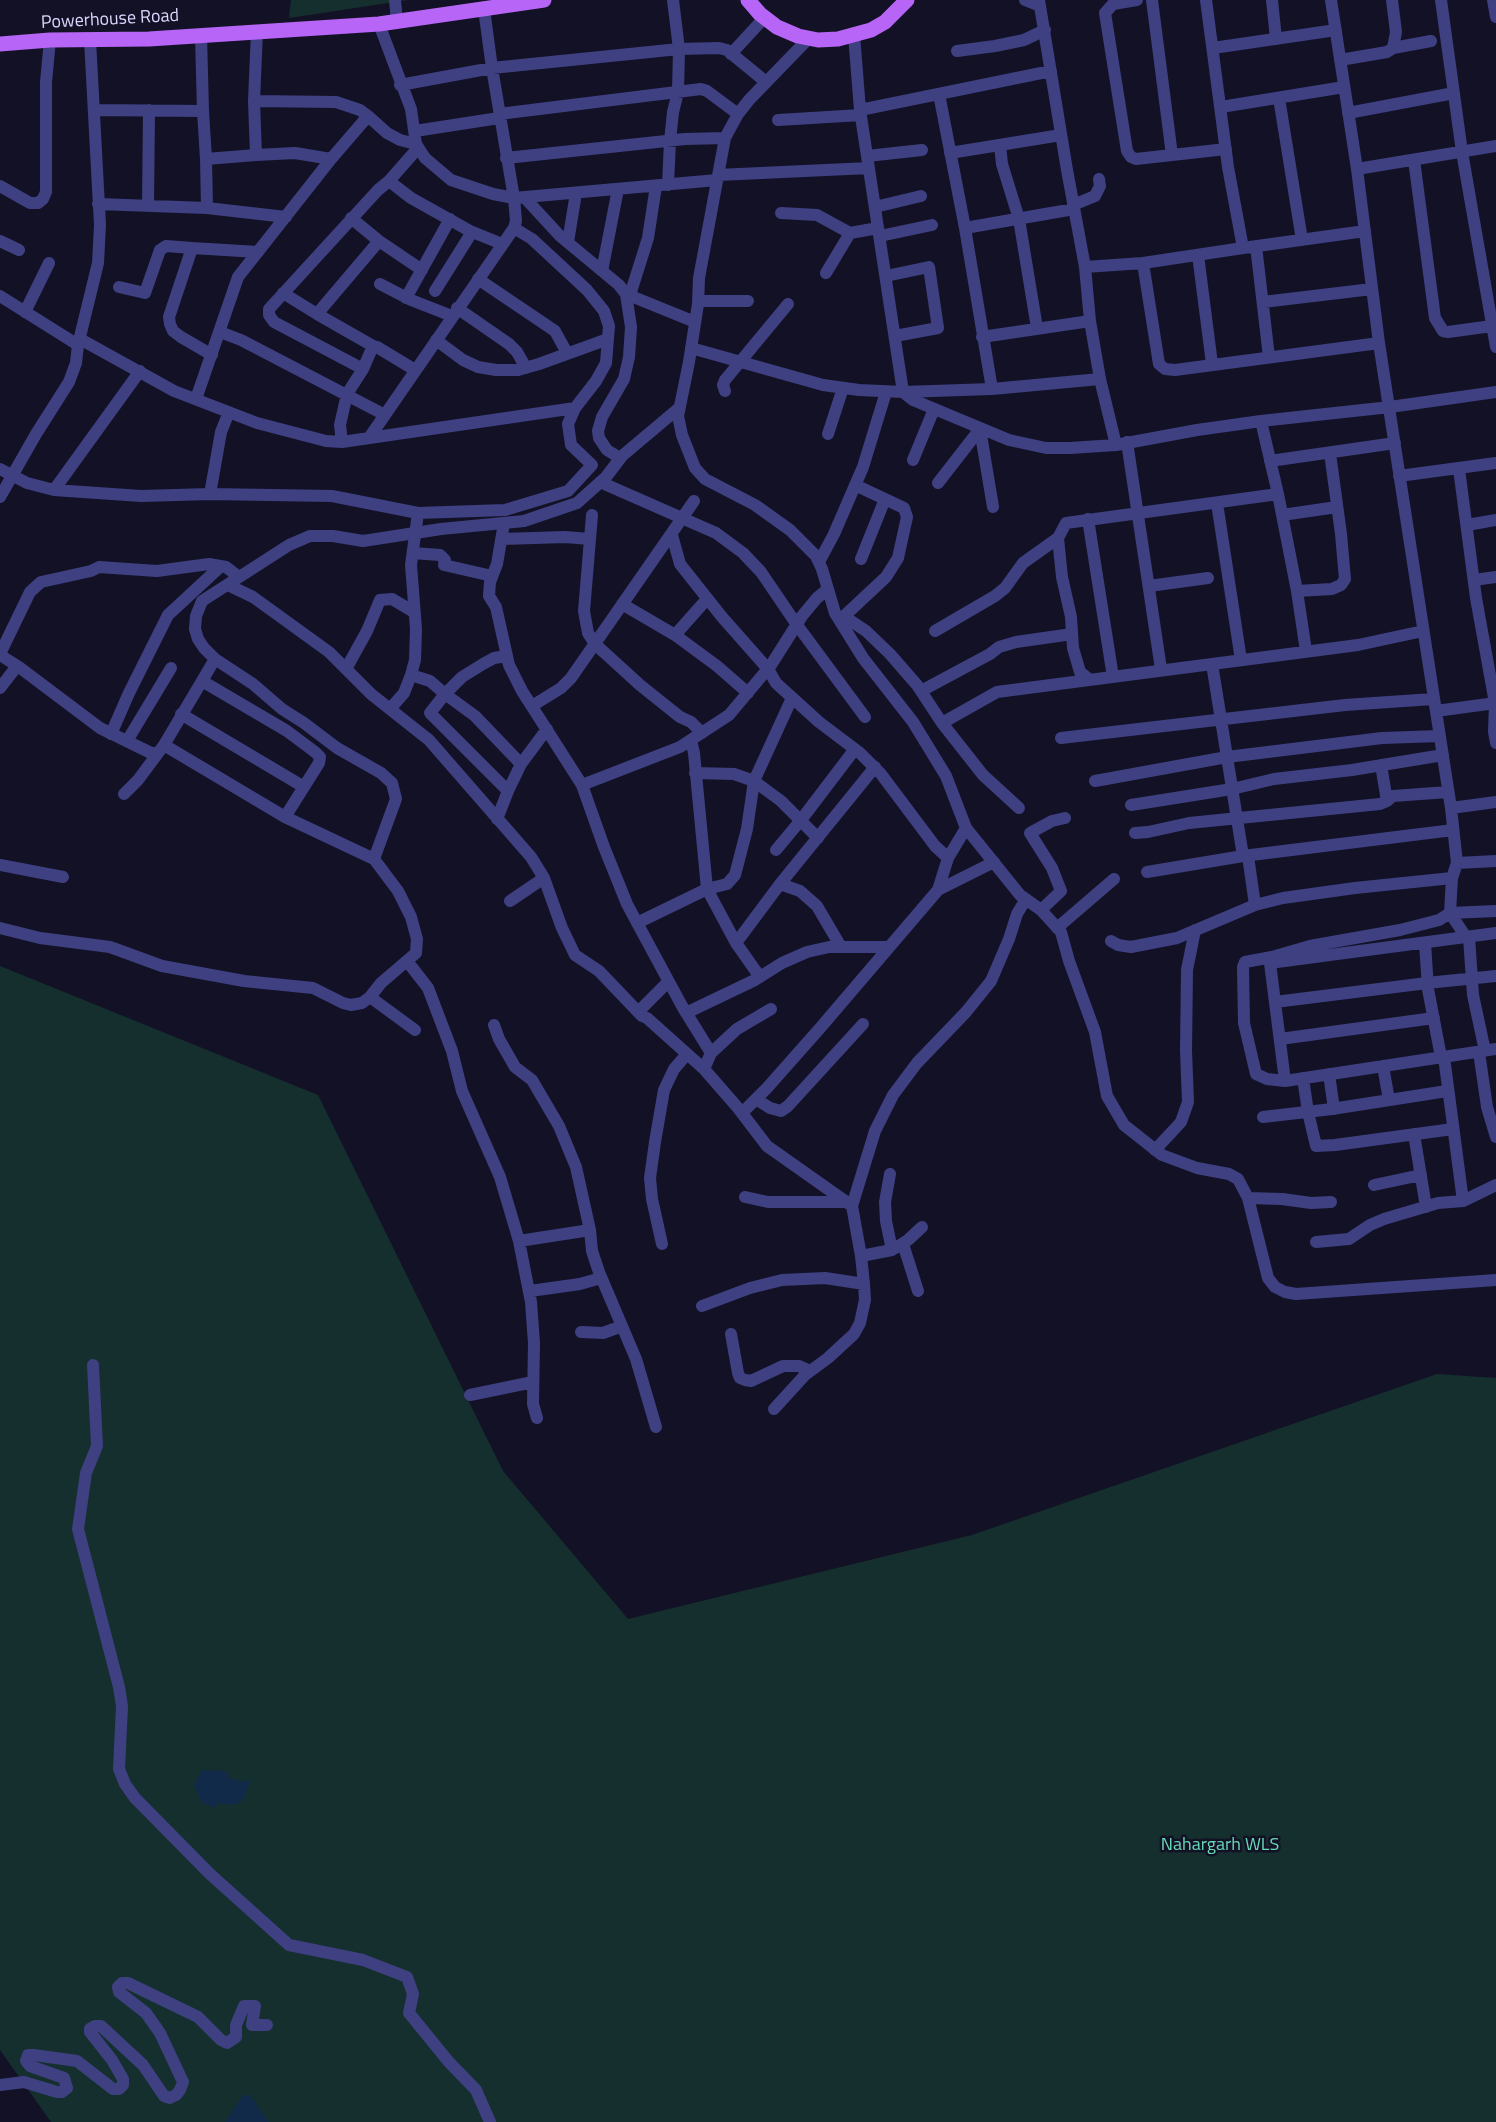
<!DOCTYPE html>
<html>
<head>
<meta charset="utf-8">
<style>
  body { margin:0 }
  canvas { display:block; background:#131126 }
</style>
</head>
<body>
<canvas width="1496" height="2122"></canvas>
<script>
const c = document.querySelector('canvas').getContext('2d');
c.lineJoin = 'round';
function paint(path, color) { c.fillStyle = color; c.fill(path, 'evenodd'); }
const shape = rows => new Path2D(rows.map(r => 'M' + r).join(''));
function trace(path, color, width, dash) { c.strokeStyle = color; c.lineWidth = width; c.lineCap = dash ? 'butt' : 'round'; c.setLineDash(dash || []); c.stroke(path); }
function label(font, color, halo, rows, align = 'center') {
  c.font = font + ' "Titillium Web",sans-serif'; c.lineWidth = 5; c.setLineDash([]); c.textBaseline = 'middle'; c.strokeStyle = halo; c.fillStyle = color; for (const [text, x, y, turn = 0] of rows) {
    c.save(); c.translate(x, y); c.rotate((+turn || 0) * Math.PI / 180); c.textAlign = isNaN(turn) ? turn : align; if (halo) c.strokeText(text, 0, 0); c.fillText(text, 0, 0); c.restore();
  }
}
paint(shape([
  [291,0,408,0,289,18],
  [0,966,318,1095,503,1471,628,1619,972,1535,1437,1374,1496,1378,1496,2122,51,2122,0,2050]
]), '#142f2d');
paint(shape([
  [202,1770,215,1771,221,1770,228,1773,227,1776,232,1779,244,1782,247,1779,250,1780,243,1800,234,1805,218,1803,215,1808,202,1803,194,1785],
  [244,2094,251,2097,269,2122,225,2122]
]), '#112a49');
trace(shape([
  [395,0,397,22],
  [1025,0,1040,6],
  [1039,0,1067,170,1085,267,1090,321,1100,379,1116,445],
  [1137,0,1113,4,1105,13,1127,151,1131,157,1136,159,1226,149],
  [1152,0,1172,155],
  [1272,0,1276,39],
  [1331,0,1357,169,1379,343,1451,808,1457,863,1452,878,1450,913,1439,920,1400,930,1310,946,1272,957,1270,963,1285,1081,1496,1049],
  [1441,0,1462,152,1496,347],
  [1493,0,1496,17],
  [201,35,203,111],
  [854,35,860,110,903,392,913,400,1009,440,1046,448,1070,448,1116,445,1197,430,1261,421,1390,407,1496,392],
  [809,38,749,100,738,114,725,138,699,278,698,304,689,362,678,416,682,435,695,468,705,479,755,505,790,530,816,556,822,569,835,613,863,658,913,722,946,776,966,828,1020,895,1041,910,1061,932,1069,961,1095,1032,1107,1096,1124,1125,1162,1155,1197,1168,1229,1174,1238,1179,1248,1198,1282,1199,1311,1203,1331,1202],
  [1213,48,1336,30],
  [1393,48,1431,41],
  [957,51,995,46,1024,40,1045,30],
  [731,54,765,17],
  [1340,60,1387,52,1393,48,1396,32,1392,0],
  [400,85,492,68,679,49,719,48,727,50,766,82],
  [939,94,965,228,992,389],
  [1279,98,1302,240],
  [254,101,336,102,360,110,368,116,331,159],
  [1221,107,1344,87],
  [94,110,203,111,206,159,256,155],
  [860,110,1051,71],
  [1348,113,1454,93],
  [499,114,701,89,707,91,738,114],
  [368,116,387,133,400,140,416,144,411,109,379,24],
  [778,120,861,115],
  [415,131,499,118],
  [416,144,425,158,451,180,493,194,514,198,717,180],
  [1000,145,1002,164,1019,219,1037,328],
  [950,153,1061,135],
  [867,156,922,150],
  [506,158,685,139,725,138],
  [206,159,207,208,286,217],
  [1414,160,1435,318,1443,331,1448,332,1492,326],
  [1357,169,1496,146],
  [718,175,869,168],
  [389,181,418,148],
  [668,185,670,141,673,112,678,92,679,49,673,0],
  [0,186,30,203,38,203,43,199,46,192,46,82,50,40],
  [525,198,560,236,619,285,626,294,631,327,629,357,624,379,602,417,598,431,599,438,607,450,620,458],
  [98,204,207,208],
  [1073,205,1095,196,1100,186,1099,179],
  [148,206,149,110],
  [875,207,921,196],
  [781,213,817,215,850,233,878,228],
  [351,218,379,241,422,270],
  [965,228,1074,209],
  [880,236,932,225],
  [0,241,19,250],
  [568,242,576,193],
  [1256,246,1269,357],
  [1243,248,1365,231],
  [1198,255,1212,364],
  [1143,263,1159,364,1165,369,1175,370,1379,343],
  [1085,267,1143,263,1243,248,1228,167,1206,0],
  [602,271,618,189],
  [826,273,850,233],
  [886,276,929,267,938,328,895,336],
  [478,279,555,331,567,353],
  [380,284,411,300,452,316],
  [119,287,145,293,160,250,166,246,192,248],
  [435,291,472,232],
  [283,293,317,314],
  [626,294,695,322],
  [630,295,648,238,656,186],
  [0,296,78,345],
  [406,298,450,219],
  [698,301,748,301],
  [1263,302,1372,289],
  [457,308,509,344,517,352,526,368],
  [25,312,49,263],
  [220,332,241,340,385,415],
  [982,337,1090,321],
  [80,339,174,391,257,423,326,441,342,442,575,408],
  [436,340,463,360,478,367,496,370,518,370,539,364,608,339],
  [373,346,317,314,379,241],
  [691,348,823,385,859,390,903,392,992,389,1100,379],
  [212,355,181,337,173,331,170,324,169,317,192,248,258,252],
  [363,369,274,322,269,315,269,309,378,190,389,181,411,198,470,231,502,244],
  [725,391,723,385,725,380,788,304],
  [196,399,238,277,331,159,295,153,256,155,254,101,257,31],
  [1261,421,1278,494,1297,591,1306,651],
  [828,434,843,388],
  [369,438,514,228,516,221,514,198,492,68,484,9],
  [342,442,340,425,347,394,363,369,373,346,377,347,415,370],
  [1127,442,1161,669],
  [913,460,934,409],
  [1270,461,1395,443],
  [0,469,27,483,54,490,141,496,210,494,332,496,418,513,505,510,568,491,592,465,571,445,568,424,575,408,596,381,606,363,609,326,604,311,587,290,532,239,514,228],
  [1459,469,1476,598,1495,703,1494,732,1496,743],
  [1399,476,1496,463],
  [600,482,716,533,743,553,761,572,797,625,865,717],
  [938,483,980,429,993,507],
  [54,490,140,371],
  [210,494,221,432,229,412],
  [0,497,36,434,69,382,76,363,78,345,98,263,100,225,90,40],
  [1217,503,1241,660],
  [418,513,411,565,416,629,415,660,411,675,430,681,445,694,462,677,483,664,494,658,507,656],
  [592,515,584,611,588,633,595,644,640,685,680,717,691,722,702,733],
  [1282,515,1337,507],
  [1088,519,1113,677],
  [504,523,497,564,490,582,489,596,496,607,509,665,522,691,582,785,604,847,627,904,682,1006,711,1053,704,1069,738,1108,767,1146,852,1206],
  [1467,525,1496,520],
  [672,535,680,564,722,617,768,669,776,683,819,722,860,753,881,774,935,846,948,858],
  [502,539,565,537,590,539],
  [413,553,440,555,445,560,444,565,492,576],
  [861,559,885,499],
  [819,562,834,534,863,467,886,392],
  [1474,580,1496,577],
  [228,585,253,597,329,652,371,694,429,740,531,857,544,878,562,928,575,955,599,971,642,1016,647,1018,704,1069],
  [1149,586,1208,578],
  [1297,591,1332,589,1341,585,1345,579,1341,534,1330,453],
  [622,604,675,635,707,599],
  [845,617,866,631,890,654,917,685,942,723,983,775,1019,808],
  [840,620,886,577,898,558,907,517,904,508,855,485],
  [935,631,995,596,1005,588,1023,563,1058,538],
  [675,635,717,666,748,693],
  [0,654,30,592,41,582,91,571,99,567,157,571,209,564,226,567,239,577],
  [0,655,19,667,100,728,151,753,157,753],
  [1212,664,1243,856,1453,830],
  [346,669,367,631,380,600,392,599,414,612],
  [1090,680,1080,672,1073,648,1071,617,1062,577,1058,538,1066,523,1278,494],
  [202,681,287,731,315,752,320,757,319,763,285,817],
  [0,688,17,666],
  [921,691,990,654,999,647,1016,642,1072,634],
  [445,694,475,716,521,764,508,791,430,713,445,694],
  [792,698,754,781,781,801,818,838],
  [532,706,561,688,571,678,694,501],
  [390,709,404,693,411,675],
  [1436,711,1496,703],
  [181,714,304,787],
  [942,723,997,692,1358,645,1423,631],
  [111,734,129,693,168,615,221,566],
  [1061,738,1345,705,1433,699],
  [691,740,694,753,707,889,736,943],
  [127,741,171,668],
  [164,745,285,817,374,859,396,799,392,783,381,773,337,748,304,723,282,709,253,684,215,659,204,648,198,639,195,629,196,616,202,601,289,545,310,536,333,536,363,541,441,529,524,521,577,503,606,477,622,456,679,408],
  [521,764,547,729],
  [1095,781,1227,757,1382,738,1440,736],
  [582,785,680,747,729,715,771,665,802,616,817,598,828,589],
  [124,794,138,780,164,745,215,659],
  [1387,801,1393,796,1448,792],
  [1131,805,1232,789,1274,779,1352,770,1443,755],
  [1451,808,1496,802],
  [497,819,508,791],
  [966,828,948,858,938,890,994,862],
  [1135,833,1148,832,1189,823,1380,804,1387,801,1381,765],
  [776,850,801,820,855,749],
  [1248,856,1255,905],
  [1457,863,1496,861],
  [0,865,63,877],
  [1147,872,1243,856],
  [780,884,800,891,817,906,841,947],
  [510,901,544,878],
  [1041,910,1061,891,1052,868,1030,833,1052,821,1065,818],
  [1450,913,1496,911],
  [1450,913,1466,937],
  [637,923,707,889,727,884,735,875,747,829,754,781,734,774,695,773],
  [0,928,40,938,110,947,162,966,244,981,313,988,343,1003,351,1005,362,1003,370,997,381,983,416,953,417,939,411,917,398,891,374,859],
  [1057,928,1114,879],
  [1469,937,1473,995,1485,1051],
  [1111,941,1118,945,1131,947,1177,938,1255,905,1283,898,1355,888,1452,878],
  [1425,943,1428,989,1441,1057],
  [1272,957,1245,962,1243,967,1244,1023,1256,1074,1267,1079,1285,1081],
  [407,961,428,988,452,1051,462,1091,500,1177,519,1241,531,1302,534,1343,533,1404,537,1418],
  [1277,962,1496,933],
  [760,977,736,943,780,884,875,767],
  [370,997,415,1030],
  [1275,1002,1427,983,1496,976],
  [638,1012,668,982],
  [686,1013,755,980,782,963,807,952,829,947,887,947],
  [494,1025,499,1039,515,1067,532,1080,559,1126,576,1167,590,1230,592,1251,599,1272,636,1359,656,1427],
  [1280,1039,1434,1018],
  [1479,1052,1487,1107,1496,1137],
  [711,1053,737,1029,771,1009],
  [1383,1066,1389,1100],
  [1329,1074,1334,1109],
  [1303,1078,1308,1112,1316,1146,1335,1145,1453,1129],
  [756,1099,770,1108,781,1111,788,1106,863,1024],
  [742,1113,767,1088,821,1027,938,890],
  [1263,1117,1332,1109,1447,1091],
  [1414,1134,1426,1207],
  [1155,1150,1181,1122,1188,1102,1186,1051,1187,970,1195,930],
  [890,1174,885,1202,886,1221,892,1250],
  [1374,1185,1421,1175],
  [745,1197,768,1202,844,1202],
  [1248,1198,1268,1278,1275,1287,1285,1292,1296,1294,1496,1280],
  [1463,1201,1496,1185],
  [519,1241,590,1230],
  [1316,1242,1349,1239,1370,1225,1384,1219,1438,1203,1463,1201,1444,1057],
  [662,1244,652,1199,650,1178,655,1142,664,1090,674,1069,687,1054],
  [903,1244,918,1291],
  [861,1256,892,1250,908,1240,922,1227],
  [530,1291,580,1284,601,1278],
  [702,1306,750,1288,782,1280,825,1278,864,1284],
  [581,1332,603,1333,622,1326],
  [731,1334,738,1373,740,1378,745,1380,751,1381,783,1366,799,1366,810,1371],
  [93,1365,97,1446,86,1473,78,1529,119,1687,122,1706,119,1769,125,1784,135,1798,210,1874,289,1945,363,1960,407,1977,413,1994,409,2013,448,2061,476,2090,490,2122],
  [470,1395,533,1382],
  [774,1409,805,1375,828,1358,854,1334,860,1323,865,1300,864,1284,861,1256,852,1206,875,1131,893,1095,917,1063,966,1012,991,981,1009,939,1017,914,1026,899],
  [0,2085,24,2082,57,2092,62,2092,67,2088,64,2078,30,2066,26,2061,28,2055,34,2055,77,2061,113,2089,119,2089,123,2085,123,2079,112,2060,90,2032,90,2029,95,2026,101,2026,143,2065,164,2096,170,2098,176,2095,180,2090,183,2082,160,2033,146,2013,119,1992,118,1987,122,1983,128,1983,198,2017,221,2040,227,2043,236,2037,236,2025,244,2006,255,2006,252,2025,267,2025]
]), '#3e4082', 12);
trace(shape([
  [748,0,760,14,777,27,798,36,818,40,838,39,871,30,885,22,907,0],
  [0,44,50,40,149,39,379,24,544,0]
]), '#b765f6', 15);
label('18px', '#d9d7fd', '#131126', [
  ["Powerhouse Road",110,20,-3]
]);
label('18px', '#67d9b6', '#131126', [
  ["Nahargarh WLS",1220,1846]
]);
</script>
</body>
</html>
